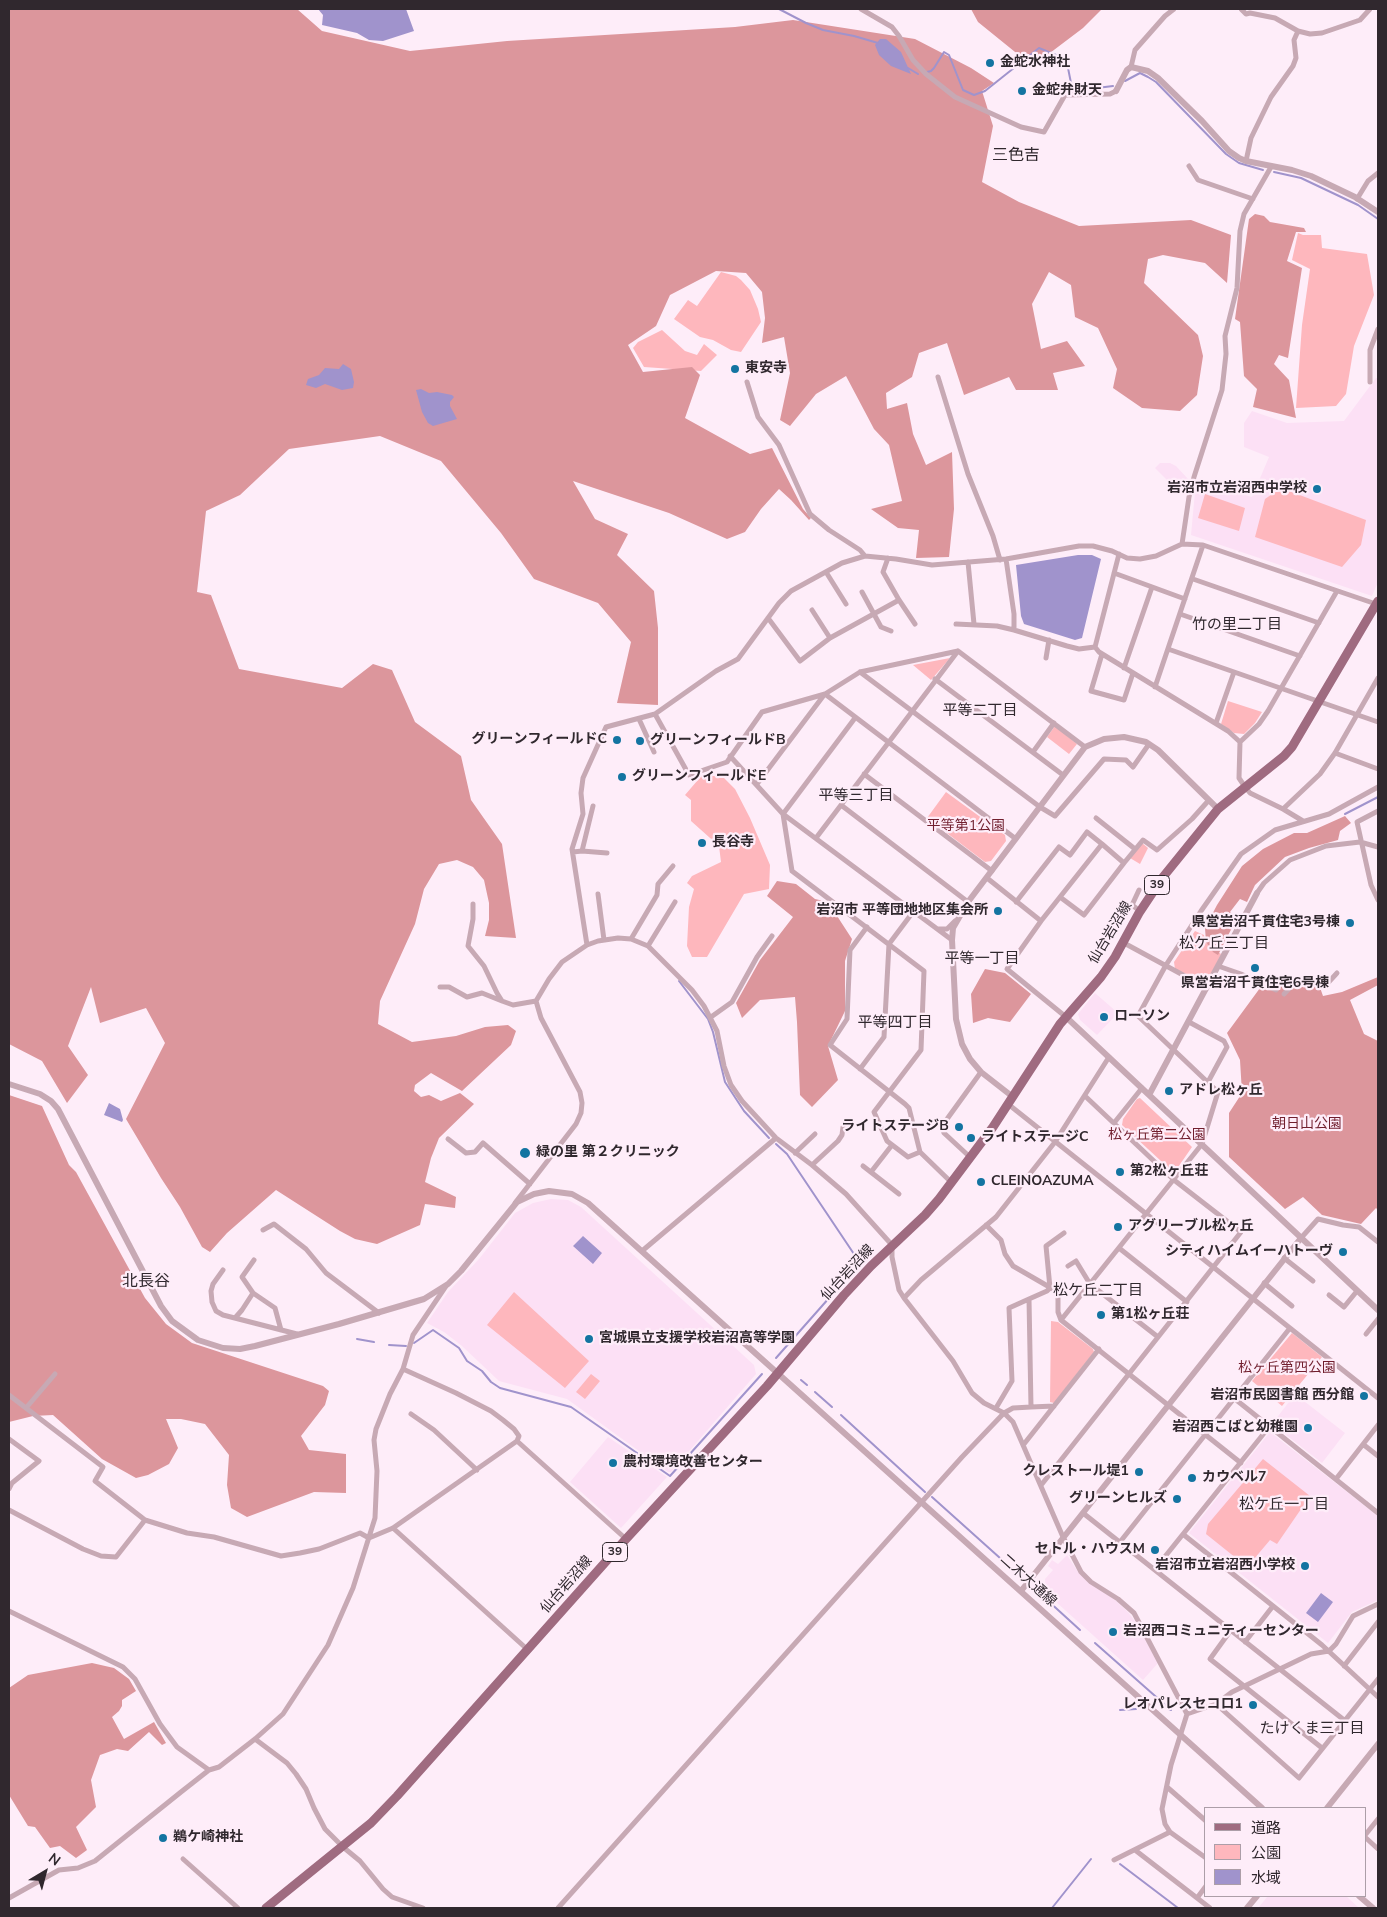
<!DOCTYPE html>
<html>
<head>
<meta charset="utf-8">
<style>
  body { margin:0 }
  #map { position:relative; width:1387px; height:1917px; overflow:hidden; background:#feedf9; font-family:"Nunito Sans","Noto Sans JP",sans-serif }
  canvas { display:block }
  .frame { position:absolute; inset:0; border:10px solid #30282e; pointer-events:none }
  .legend { position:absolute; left:1204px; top:1807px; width:162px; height:90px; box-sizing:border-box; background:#feedf9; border:1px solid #ac9ea8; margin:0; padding:6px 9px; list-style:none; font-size:15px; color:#30282e }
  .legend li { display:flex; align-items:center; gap:10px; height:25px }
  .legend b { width:25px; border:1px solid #ac9ea8 }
  .north { position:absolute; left:20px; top:1847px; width:50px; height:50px; -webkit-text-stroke:4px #feedf9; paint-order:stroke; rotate:37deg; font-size:14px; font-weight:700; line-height:20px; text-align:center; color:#30282e }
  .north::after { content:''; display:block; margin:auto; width:18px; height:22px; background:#30282e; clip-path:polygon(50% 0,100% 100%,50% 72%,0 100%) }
</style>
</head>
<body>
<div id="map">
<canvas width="1387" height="1917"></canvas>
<div class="frame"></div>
<ul class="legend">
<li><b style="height:6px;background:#9f6b80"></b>道路</li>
<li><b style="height:14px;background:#feb7bd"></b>公園</li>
<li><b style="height:14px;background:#a093cc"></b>水域</li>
</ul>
<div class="north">N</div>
</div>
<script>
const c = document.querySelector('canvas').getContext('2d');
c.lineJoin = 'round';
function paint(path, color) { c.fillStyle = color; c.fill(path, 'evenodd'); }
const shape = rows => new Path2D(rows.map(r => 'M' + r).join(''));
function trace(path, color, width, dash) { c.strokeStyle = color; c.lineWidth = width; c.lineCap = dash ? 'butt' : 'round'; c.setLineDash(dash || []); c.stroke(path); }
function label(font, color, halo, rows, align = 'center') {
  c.font = font + ' "Nunito Sans","Noto Sans JP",sans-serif'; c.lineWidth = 4.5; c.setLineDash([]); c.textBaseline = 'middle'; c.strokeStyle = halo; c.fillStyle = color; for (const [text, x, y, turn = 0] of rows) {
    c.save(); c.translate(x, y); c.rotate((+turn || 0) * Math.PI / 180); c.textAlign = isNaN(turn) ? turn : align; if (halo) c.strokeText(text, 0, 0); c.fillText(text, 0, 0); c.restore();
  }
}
paint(shape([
  [1376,378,1378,378,1378,582,1372,596,1191,535,1196,481,1252,497,1269,457,1244,447,1244,423,1252,411,1287,423,1344,421],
  [1160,463,1170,463,1176,466,1189,480,1182,495,1155,468],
  [1095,993,1118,1013,1097,1035,1080,1020,1078,1014],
  [551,1199,568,1200,581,1207,754,1365,756,1374,671,1472,668,1472,567,1399,499,1381,462,1346,444,1332,427,1323,448,1292,479,1259,515,1213,533,1203],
  [1295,1394,1345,1433,1322,1463,1272,1424],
  [1270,1432,1378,1516,1378,1600,1352,1612,1328,1643,1189,1533],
  [608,1437,667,1477,621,1528,570,1482],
  [1067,1555,1078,1572,1115,1600,1128,1612,1136,1623,1158,1663,1143,1680,1046,1593,1045,1579,1053,1570,1048,1566,1052,1560,1058,1564],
  [1268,1896,1346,1896,1359,1908,1258,1908]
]), '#fce0f5');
paint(shape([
  [1298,233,1303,235,1321,235,1322,248,1367,254,1374,295,1354,346,1346,394,1336,406,1296,408,1302,325,1310,269,1292,260],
  [721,272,736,276,741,280,750,290,758,309,761,322,741,352,731,350,713,340,700,337,674,319,688,300,697,306],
  [662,330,685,351,697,355,704,344,717,355,701,371,644,367,633,348,638,342],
  [1281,488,1366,520,1361,545,1342,567,1255,537,1265,499],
  [1205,494,1245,508,1239,531,1198,518],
  [950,658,931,680,913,665],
  [1228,701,1262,712,1255,723,1244,734,1234,733,1221,724],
  [1055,726,1077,744,1069,754,1047,737],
  [703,774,724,778,735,789,750,818,770,865,769,889,744,894,707,957,692,957,687,946,689,907,694,889,687,883,692,876,721,862,719,846,691,821,691,800,685,795],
  [946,792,1005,835,1006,841,991,861,985,862,927,818],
  [1142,843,1148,848,1140,864,1130,858],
  [1195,931,1204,935,1205,942,1221,954,1210,977,1204,982,1175,969,1174,962],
  [1140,1098,1192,1147,1174,1173,1122,1125,1123,1119,1137,1099],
  [514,1292,589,1361,565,1388,487,1325],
  [1051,1321,1058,1322,1093,1349,1094,1352,1054,1403,1050,1402],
  [1292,1333,1322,1357,1282,1406,1252,1381],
  [591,1374,600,1381,585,1399,576,1392],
  [1263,1459,1310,1496,1277,1544,1270,1540,1254,1559,1241,1562,1206,1534,1208,1524]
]), '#feb7bd');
paint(shape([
  [9,9,297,9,322,31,410,51,507,41,735,27,793,20,915,39,971,68,994,83,982,91,993,126,982,182,1019,202,1079,226,1191,220,1231,235,1227,283,1205,263,1163,255,1148,259,1144,283,1198,335,1203,356,1197,395,1180,411,1142,408,1113,388,1117,369,1098,328,1075,317,1071,285,1049,272,1032,304,1041,349,1067,341,1085,366,1053,373,1058,390,1016,390,1009,377,964,395,947,343,919,353,912,377,886,393,887,409,907,403,913,434,926,465,952,452,954,509,949,557,916,558,919,530,898,528,871,509,902,501,889,445,874,429,846,376,816,394,790,426,780,420,790,373,784,337,762,343,765,318,762,292,746,273,716,271,670,295,656,326,628,345,643,372,692,367,700,375,685,418,750,454,772,448,803,509,811,518,809,520,791,500,779,489,761,509,745,532,727,539,669,513,573,481,595,519,628,534,617,555,654,591,658,628,658,705,617,703,631,642,598,603,534,579,501,533,441,461,380,436,289,449,240,495,206,511,197,592,211,595,239,669,342,688,373,664,392,670,415,722,461,756,471,800,502,844,516,938,485,936,489,920,489,903,484,880,473,867,457,860,439,864,424,889,415,924,380,1001,378,1024,412,1042,456,1036,485,1027,508,1025,516,1031,511,1045,462,1091,431,1073,415,1085,414,1091,421,1097,429,1095,441,1101,460,1093,474,1104,439,1138,431,1158,425,1182,456,1197,455,1208,425,1204,420,1225,377,1244,355,1239,340,1231,276,1190,227,1233,210,1252,202,1247,180,1207,161,1178,126,1119,165,1043,146,1008,100,1023,91,987,68,1046,88,1075,67,1103,42,1061,9,1044],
  [971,9,1102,9,1083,28,1042,59,1020,56,978,22],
  [1255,214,1264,216,1270,222,1304,228,1306,232,1296,232,1287,261,1302,268,1288,358,1279,355,1274,364,1289,380,1296,418,1253,407,1257,389,1244,376,1240,322,1235,319,1249,219],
  [1345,816,1351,823,1340,831,1338,840,1309,848,1285,857,1255,885,1247,902,1240,899,1230,912,1237,918,1218,955,1213,952,1206,942,1205,928,1217,905,1242,866,1263,849,1294,833,1307,833],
  [777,881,796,884,815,899,828,902,852,939,845,961,845,1011,828,1046,838,1080,812,1107,800,1095,797,1022,795,997,760,1000,742,1018,736,1003,760,960,793,917,767,896],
  [985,969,1005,973,1031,994,1010,1022,988,1018,973,1023,971,994],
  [1378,977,1378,985,1350,1000,1364,1034,1378,1041,1378,1210,1376,1208,1361,1224,1322,1215,1303,1197,1285,1209,1229,1157,1229,1113,1242,1093,1240,1060,1227,1033,1260,988,1317,979,1323,996,1342,992],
  [9,1095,42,1106,69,1165,76,1172,145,1298,166,1324,192,1343,323,1386,329,1391,325,1405,301,1436,309,1450,346,1454,346,1493,314,1492,247,1517,231,1508,227,1485,229,1455,205,1424,181,1419,166,1419,178,1448,169,1464,148,1475,136,1478,102,1459,53,1415,33,1416,9,1422],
  [92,1663,114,1668,129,1679,136,1691,122,1700,122,1706,119,1711,112,1717,124,1739,154,1722,166,1743,162,1745,149,1732,128,1751,117,1749,100,1755,91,1780,96,1807,76,1827,87,1850,76,1858,60,1846,50,1848,35,1827,28,1826,9,1795,9,1688,28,1675]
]), '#dc969c');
paint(shape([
  [318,9,406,9,414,31,383,41,369,40,357,33,322,25,323,15],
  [880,39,886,39,901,52,911,74,891,66,879,55,875,45],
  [343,364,351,369,354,382,353,388,342,390,325,384,316,388,306,385,308,379,319,375,325,368,339,369],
  [421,389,429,393,437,392,452,395,454,397,450,402,450,406,457,419,433,426,428,423,422,412,416,390],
  [1078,555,1092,555,1101,559,1082,638,1075,640,1024,624,1021,616,1016,565],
  [109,1103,120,1109,123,1120,122,1122,104,1115],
  [583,1236,602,1253,593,1264,573,1246],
  [1321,1593,1333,1602,1318,1622,1306,1613]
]), '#a093cc');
trace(shape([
  [752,9,753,9],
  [779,9,806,23,823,30,854,36,878,43],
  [908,68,918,74],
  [927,72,931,71,934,68,944,52,949,55,963,90,974,95,985,91,1039,48,1056,55,1067,63,1071,83,1081,90,1113,86],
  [1125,81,1140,73,1148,77,1156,82,1226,154,1239,163,1263,170],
  [1274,172,1301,178,1358,205,1378,219],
  [1345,814,1378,797],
  [679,981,708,1019,713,1032,725,1082,744,1111,769,1138],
  [776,1144,787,1154,860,1263,776,1358],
  [357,1339,374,1342],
  [414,1343,433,1330,459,1348,467,1361,482,1371,491,1382,500,1388,571,1407,670,1476,762,1374],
  [389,1345,406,1346],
  [801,1380,807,1385],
  [815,1392,832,1407],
  [841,1415,925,1492],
  [932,1497,1010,1567],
  [1046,1599,1080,1630],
  [1095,1643,1171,1710,1169,1710],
  [1120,1710,1136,1709],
  [1120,1864,1178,1908],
  [1052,1908,1091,1859]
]), '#a093cc', 2);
trace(shape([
  [861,9,892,27,899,36,913,60,926,74,955,97,1021,127,1044,132,1065,95,1110,94,1116,91],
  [1241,9,1246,14,1250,13,1275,18,1298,31,1310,34,1322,33,1360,20,1370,9],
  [1131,67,1135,50,1165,16,1174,9],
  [1246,161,1251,138,1271,97,1293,66,1296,58,1294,40,1298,31],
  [1189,166,1198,180,1253,199],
  [1357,199,1368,181,1378,173],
  [938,377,968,474,993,536,1000,560],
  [747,382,758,417,779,445,810,514,829,530,860,550,865,556],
  [1370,382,1370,350,1378,329],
  [1182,544,1189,497,1194,477,1222,390,1226,354,1225,336,1237,288,1240,231,1244,214,1271,167],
  [888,558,883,572,899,600,915,624],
  [1006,559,1014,614,1014,630,1067,646,1079,649,1095,647],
  [968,562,974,624],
  [826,572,846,604],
  [1114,573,1185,599],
  [1193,579,1319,623],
  [862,592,881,627,891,631],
  [812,610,830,638],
  [1180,614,1300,656],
  [768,618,800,661,830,638,899,600],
  [956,624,997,626,1014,630],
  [1095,647,1099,652,1228,731,1240,742,1239,778,1245,787,1250,793,1283,809,1303,821],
  [1095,647,1119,554],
  [1168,649,1378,722],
  [1102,654,1091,691,1124,700,1133,673],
  [1046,658,1049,640],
  [1124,668,1152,587],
  [860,672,1040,807,1055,816,1104,759,1126,760,1133,767,1149,744],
  [935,679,1063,775],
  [1155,687,1203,545],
  [825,694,1016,839],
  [655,714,689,775,727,762,762,712,825,694,860,672,958,651,1085,747],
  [855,718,783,814,792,871,924,971,921,1050,874,1112,887,1141,908,1157,920,1152],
  [639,719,654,752],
  [1216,723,1234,672],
  [1240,742,1259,724,1268,711,1337,591],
  [1033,752,1054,723],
  [1335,753,1378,769],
  [730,756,783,814,952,940],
  [864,774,992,871],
  [757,784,824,695],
  [841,805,968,902],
  [1283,809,1320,774,1335,753,1378,678],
  [1378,811,1357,822,1371,885,1378,900],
  [1096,818,1135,849],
  [816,838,958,651],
  [582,851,607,853],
  [573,852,582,851,593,806],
  [987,878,1041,921],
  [1139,890,1132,905,1140,911],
  [1257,893,1264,883,1290,860,1326,846,1360,842,1378,847],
  [598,894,604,940],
  [1060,897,1084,915,1124,863],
  [1016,902,1059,847,1070,855,1087,832,1102,844],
  [473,904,473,919,468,946,484,966,497,993,502,1001,513,1005,536,1001],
  [867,927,850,950,847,1019,830,1045,905,1104,909,1108,920,1152,952,1183],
  [938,929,947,929,955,921],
  [631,939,657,895,658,884,673,866],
  [1124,943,1207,988],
  [587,945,572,849,583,814,581,793,583,778,606,727,655,714,716,671,738,659,779,603,791,591,842,563,865,556,896,559,932,565,1006,559,1079,546,1093,546,1112,551,1127,558,1140,559,1156,556,1182,544,1203,545,1376,604],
  [648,946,675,902],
  [1218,966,1241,974,1276,990],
  [440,987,449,987,467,997,482,993,502,1001],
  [1284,994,1297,980,1306,977,1326,985,1337,973],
  [711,1017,732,1002,757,957,772,936],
  [1066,1017,1007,969,1041,921,1102,844,1124,863,1143,840,1157,850,1192,819,1209,800],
  [1189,1022,1224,1041,1227,1047,1208,1082],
  [860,1069,884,1037,889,944,913,912],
  [1008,1104,1378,1398],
  [1114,1123,1142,1088],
  [448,1139,466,1153,475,1152,483,1143,530,1184],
  [795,1153,815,1134],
  [971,1158,944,1133,942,1126,981,1072],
  [812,1165,838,1141,842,1135,843,1127],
  [863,1166,899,1194],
  [871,1172,892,1145],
  [515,1203,576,1124,581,1113,582,1103,580,1092,541,1018,536,1001,549,979,562,962,587,945,598,941,618,938,631,939,648,946,692,990,704,1006,717,1031,724,1066,731,1085,742,1101,776,1138,812,1165,846,1194,892,1245,892,1257,899,1290,904,1298,953,1361,972,1393,984,1403,1004,1413,1013,1422,1063,1537,1081,1572,1091,1582,1118,1599,1134,1613,1187,1714],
  [986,1225,1001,1240,1005,1254,1013,1266,1058,1292,1058,1312,1061,1320,1241,1463],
  [263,1230,274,1224,306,1249,326,1273,379,1313],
  [1301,1238,1318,1219,1343,1225,1359,1227,1378,1242],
  [1119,1248,1187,1302],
  [642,1251,776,1138],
  [1284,1258,1313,1281],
  [254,1260,242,1277,253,1293,275,1308,281,1330],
  [1068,1266,1076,1261,1090,1284,1158,1337],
  [223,1270,213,1284,211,1291,212,1302,216,1311,223,1315,297,1334],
  [1264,1283,1292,1306],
  [1329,1295,1344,1307,1357,1291],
  [904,1298,921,1280,996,1217,1055,1142,1109,1057],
  [235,1318,242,1310,253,1293],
  [1061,1320,1202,1144,1218,1092,1138,1016,1166,965,1201,911,1241,854,1275,830,1329,814,1378,787],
  [1366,1334,1378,1319],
  [403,1369,456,1393,491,1411,503,1420,514,1429,519,1436,517,1441,626,1539],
  [9,1395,103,1467,95,1481,145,1520],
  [1235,1399,1378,1513],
  [1054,1406,1031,1407,1029,1299,1047,1291,1050,1288,1046,1246,1064,1233],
  [26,1408,55,1374],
  [996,1408,1012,1381,1009,1308,1029,1299],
  [411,1414,434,1430,477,1470],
  [9,1439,39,1461,12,1483,9,1489],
  [1024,1444,1099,1349],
  [1364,1445,1378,1456],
  [1336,1479,1378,1425],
  [1042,1484,1241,1232,1174,1180,1085,1096],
  [9,1510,83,1549,101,1556,116,1557,145,1520,187,1533,214,1537,281,1556,300,1553,319,1549,360,1533,369,1538,393,1528,517,1441],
  [1083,1513,1344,1720],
  [393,1528,528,1650],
  [1184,1535,1322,1645,1378,1697],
  [1120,1542,1290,1328],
  [1155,1569,1269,1427],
  [9,1611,123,1667,135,1679,160,1724,177,1747,209,1770],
  [1231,1630,1210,1659,1322,1748],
  [1245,1642,1273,1606],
  [1344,1666,1378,1622],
  [1216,1704,1299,1778,1378,1679],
  [255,1739,287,1763,296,1774,306,1789,314,1808,325,1829,343,1847,360,1861,383,1889,392,1897,423,1908],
  [1167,1787,1206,1821],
  [1366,1834,1378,1819],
  [1366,1838,1378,1849],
  [1135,1850,1210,1908],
  [1206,1858,1170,1832,1165,1824,1162,1809,1171,1765,1187,1714,1216,1704,1232,1692,1311,1654,1329,1651,1336,1644,1353,1616,1378,1604],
  [183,1859,238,1908],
  [1114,1860,1170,1832],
  [9,1898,59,1870,78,1868,95,1861,181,1792,209,1770,219,1767,255,1739,283,1714,328,1645,353,1588,375,1518,377,1471,374,1440,376,1429,390,1394,403,1369,413,1335,446,1286],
  [1197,1898,1206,1886],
  [558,1908,962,1457,1004,1413,1013,1408,1031,1407]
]), '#c7a9b4', 5);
trace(shape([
  [1116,91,1127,70,1131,67,1148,71,1158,78,1202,121,1229,151,1239,158,1246,161,1292,170,1311,176,1355,197,1378,212],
  [1066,1017,1378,1310],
  [9,1084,40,1094,51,1101,58,1109,161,1306,172,1321,198,1340,223,1348,240,1349,255,1346,339,1324,424,1299,448,1284,461,1271,517,1202,534,1194,549,1191,572,1194,588,1203,1262,1808],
  [1149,1095,1257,893],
  [1013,1097,981,1072,970,1059,962,1044,956,1019,952,940,953,928,968,902,1085,747,1104,739,1124,737,1146,742,1158,750,1218,809],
  [1021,1591,1301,1238],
  [1327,1808,1378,1744],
  [1359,1896,1373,1908],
  [1247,1908,1257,1896]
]), '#c7a9b4', 6);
trace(shape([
  [266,1908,371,1823,397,1796,626,1539,767,1386,844,1295,871,1266,925,1215,939,1199,993,1127,1060,1024,1101,977,1115,957,1139,913,1163,877,1218,809,1284,756,1292,747,1378,601]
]), '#9f6b80', 9);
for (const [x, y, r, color] of [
  [990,63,5,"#1374a1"],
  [1022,91,5,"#1374a1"],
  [735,369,5,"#1374a1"],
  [1317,489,5,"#1374a1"],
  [617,740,5,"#1374a1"],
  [640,741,5,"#1374a1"],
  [622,777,5,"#1374a1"],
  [702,843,5,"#1374a1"],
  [998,911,5,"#1374a1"],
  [1350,923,5,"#1374a1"],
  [1255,968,5,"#1374a1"],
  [1104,1017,5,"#1374a1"],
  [1169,1091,5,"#1374a1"],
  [959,1127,5,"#1374a1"],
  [971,1138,5,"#1374a1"],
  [525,1153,6,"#1374a1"],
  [1120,1172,5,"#1374a1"],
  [981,1182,5,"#1374a1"],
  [1118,1227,5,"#1374a1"],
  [1343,1252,5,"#1374a1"],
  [1101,1315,5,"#1374a1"],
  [589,1339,5,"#1374a1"],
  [1364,1396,5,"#1374a1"],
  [1308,1428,5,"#1374a1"],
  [613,1463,5,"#1374a1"],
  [1139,1472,5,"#1374a1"],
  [1192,1478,5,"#1374a1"],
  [1177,1499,5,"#1374a1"],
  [1155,1550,5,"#1374a1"],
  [1305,1566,5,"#1374a1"],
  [1113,1632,5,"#1374a1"],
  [1253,1705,5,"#1374a1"],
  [163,1838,5,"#1374a1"]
]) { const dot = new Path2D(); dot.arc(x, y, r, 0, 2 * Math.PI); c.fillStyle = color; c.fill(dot); trace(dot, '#feedf9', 2); }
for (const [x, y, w] of [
  [1157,885,25],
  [615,1552,25]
]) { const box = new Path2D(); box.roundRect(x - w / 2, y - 9.5, w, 19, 4); c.fillStyle = '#feedf9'; c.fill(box); trace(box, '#30282e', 1); }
label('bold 12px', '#30282e', null, [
  ["39",1157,885],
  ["39",615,1552]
]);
label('bold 14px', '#30282e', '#feedf9', [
  ["金蛇水神社",1000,63],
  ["金蛇弁財天",1032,91],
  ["東安寺",745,369],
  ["岩沼市立岩沼西中学校",1307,489,"right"],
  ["グリーンフィールドC",607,740,"right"],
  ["グリーンフィールドB",650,741],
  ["グリーンフィールドE",632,777],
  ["長谷寺",712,843],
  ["岩沼市 平等団地地区集会所",988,911,"right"],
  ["県営岩沼千貫住宅3号棟",1340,923,"right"],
  ["県営岩沼千貫住宅6号棟",1255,984,"center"],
  ["ローソン",1114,1017],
  ["アドレ松ヶ丘",1179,1091],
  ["ライトステージB",949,1127,"right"],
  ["ライトステージC",981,1138],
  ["緑の里 第２クリニック",536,1153],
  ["第2松ヶ丘荘",1130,1172],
  ["CLEINOAZUMA",991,1182],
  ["アグリーブル松ヶ丘",1128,1227],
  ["シティハイムイーハトーヴ",1333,1252,"right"],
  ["第1松ヶ丘荘",1111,1315],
  ["宮城県立支援学校岩沼高等学園",599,1339],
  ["岩沼市民図書館 西分館",1354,1396,"right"],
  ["岩沼西こばと幼稚園",1298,1428,"right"],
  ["農村環境改善センター",623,1463],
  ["クレストール堤1",1129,1472,"right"],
  ["カウベル7",1202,1478],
  ["グリーンヒルズ",1167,1499,"right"],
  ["セトル・ハウスM",1145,1550,"right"],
  ["岩沼市立岩沼西小学校",1295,1566,"right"],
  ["岩沼西コミュニティーセンター",1123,1632],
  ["レオパレスセコロ1",1243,1705,"right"],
  ["鵜ケ崎神社",173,1838]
], 'left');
label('14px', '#711f2e', '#feedf9', [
  ["平等第1公園",966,827],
  ["朝日山公園",1307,1125],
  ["松ヶ丘第二公園",1157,1136],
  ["松ヶ丘第四公園",1287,1369]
]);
label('14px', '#30282e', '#feedf9', [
  ["仙台岩沼線",1111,933,-59],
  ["仙台岩沼線",848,1273,-47],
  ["二木大通線",1028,1581,42],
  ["仙台岩沼線",567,1585,-49]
]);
label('15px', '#30282e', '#feedf9', [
  ["竹の里二丁目",1237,625],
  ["平等二丁目",980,711],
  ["平等三丁目",856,796],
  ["松ケ丘三丁目",1224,944],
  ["平等一丁目",982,959],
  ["平等四丁目",895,1023],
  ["松ケ丘二丁目",1098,1291],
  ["松ケ丘一丁目",1284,1505],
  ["たけくま三丁目",1312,1729]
]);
label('16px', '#30282e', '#feedf9', [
  ["三色吉",1016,156],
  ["北長谷",146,1282]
]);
</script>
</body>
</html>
